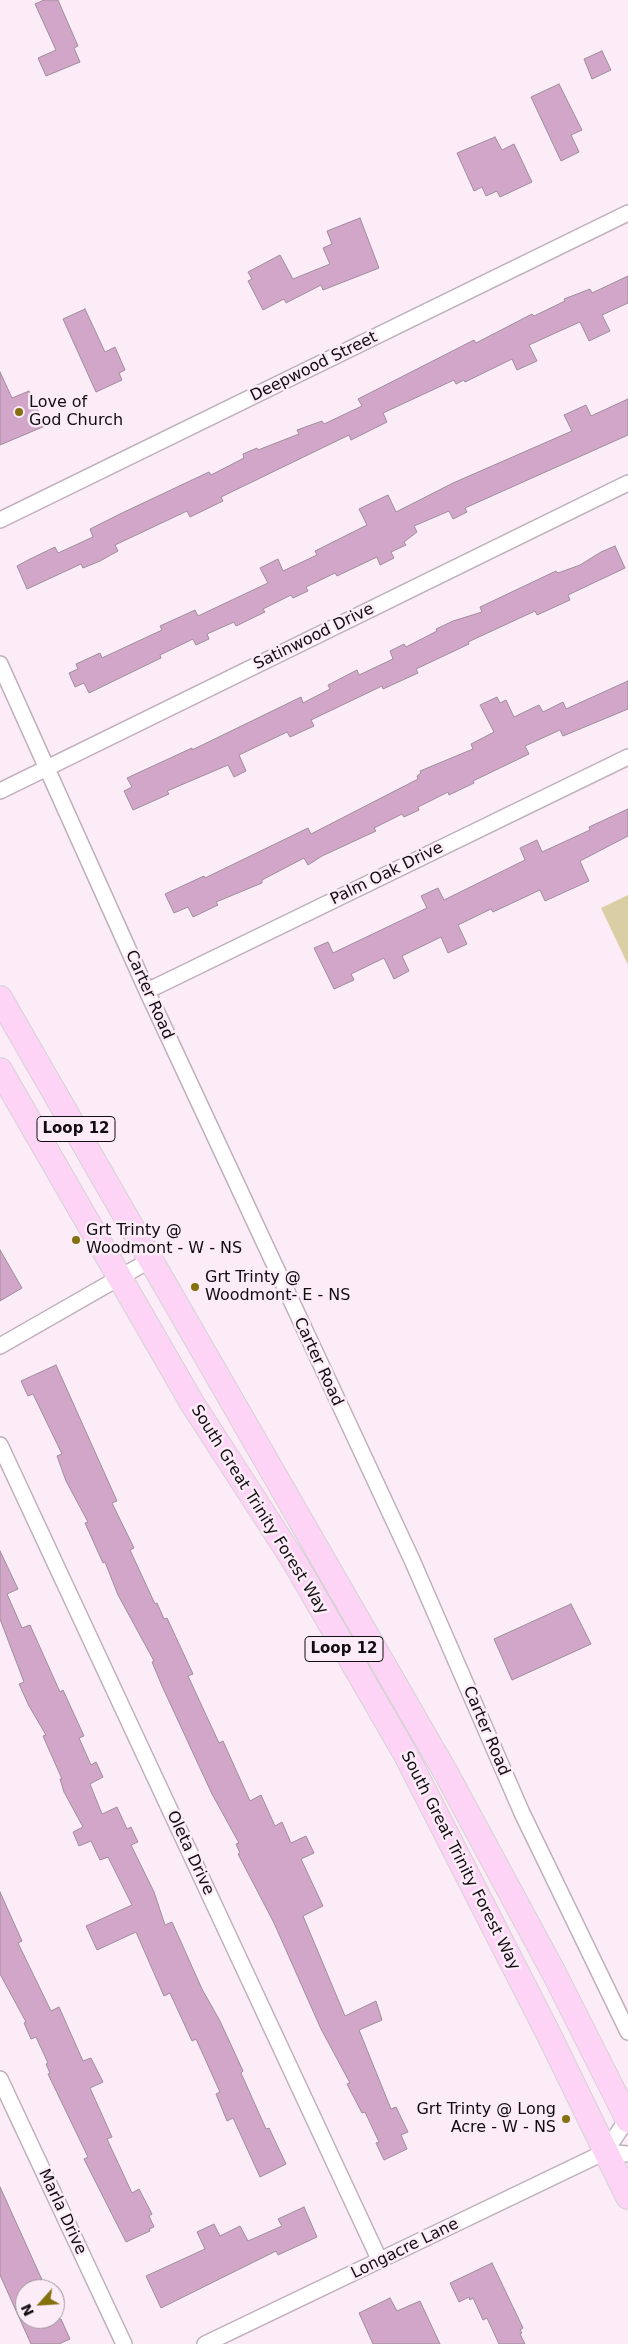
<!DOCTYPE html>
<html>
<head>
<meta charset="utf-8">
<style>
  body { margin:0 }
  #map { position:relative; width:628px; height:2344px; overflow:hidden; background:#fcecf8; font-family:"DejaVu Sans",sans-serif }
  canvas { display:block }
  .north { position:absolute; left:15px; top:2279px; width:50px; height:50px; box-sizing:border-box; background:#fcecf8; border:1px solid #9e939c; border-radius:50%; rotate:244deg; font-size:14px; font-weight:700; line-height:20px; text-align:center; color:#120d11 }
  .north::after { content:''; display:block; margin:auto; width:18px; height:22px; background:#84700f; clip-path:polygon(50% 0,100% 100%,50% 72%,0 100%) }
</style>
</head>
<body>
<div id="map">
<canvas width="628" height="2344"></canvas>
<div class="north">N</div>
</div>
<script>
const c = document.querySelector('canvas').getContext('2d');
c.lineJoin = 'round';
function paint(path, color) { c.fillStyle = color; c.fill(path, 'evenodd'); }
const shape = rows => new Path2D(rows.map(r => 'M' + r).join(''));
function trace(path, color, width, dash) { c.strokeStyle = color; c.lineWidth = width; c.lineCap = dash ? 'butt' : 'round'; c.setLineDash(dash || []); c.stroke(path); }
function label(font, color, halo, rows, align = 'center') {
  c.font = font + ' "DejaVu Sans",sans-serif'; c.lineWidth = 5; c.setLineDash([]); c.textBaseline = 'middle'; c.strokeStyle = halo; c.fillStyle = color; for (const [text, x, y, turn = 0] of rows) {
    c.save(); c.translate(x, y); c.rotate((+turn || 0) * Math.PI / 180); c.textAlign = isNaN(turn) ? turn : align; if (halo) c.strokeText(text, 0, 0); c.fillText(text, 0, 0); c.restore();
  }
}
paint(shape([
  [628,895,628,965,601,908]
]), '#dacfa4');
const building = shape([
  [44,0,58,0,78,46,74,48,80,62,46,76,38,58,56,50,35,4,44,0],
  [602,51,611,70,592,79,584,59,602,51],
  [559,84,582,130,571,135,579,152,561,161,531,97,559,84],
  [495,137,502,150,514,144,532,182,500,197,497,191,486,196,482,187,474,191,457,153,495,137],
  [360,218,379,268,323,290,321,285,286,303,284,299,263,310,248,281,252,279,248,272,280,255,293,279,330,264,323,248,332,244,327,231,360,218],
  [628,276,628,303,602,315,610,331,589,341,580,322,562,330,529,345,537,361,517,370,512,359,465,382,464,380,456,384,454,380,383,413,387,422,351,440,349,435,221,497,223,501,190,517,187,511,115,545,118,551,100,561,83,568,81,564,27,589,17,566,30,559,55,547,58,553,93,537,90,529,122,513,209,472,211,475,244,458,243,454,257,448,258,450,299,434,297,430,322,421,324,424,362,406,358,399,474,340,476,343,532,314,534,316,565,301,564,299,590,289,592,293,628,276],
  [85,309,105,352,115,347,125,370,119,373,122,380,96,392,63,319,85,309],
  [0,372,12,398,29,391,45,426,0,445,0,372],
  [628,399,628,435,465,508,467,512,453,519,449,511,414,526,417,532,404,542,406,545,391,552,394,558,380,565,377,557,337,576,335,573,306,587,308,591,293,598,291,595,263,609,265,612,236,626,234,622,207,634,209,639,196,645,193,639,160,655,161,658,89,693,84,683,75,687,69,673,78,669,76,664,100,653,102,658,162,630,160,626,195,610,198,616,268,583,260,568,278,559,283,571,317,555,315,551,367,525,359,509,388,495,396,512,453,483,572,431,564,415,586,405,591,416,628,399],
  [615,546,625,568,568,595,570,600,537,615,535,611,468,642,469,644,416,669,418,673,383,689,382,686,311,720,314,726,290,737,287,732,239,755,246,771,234,777,228,765,167,791,169,794,133,810,124,791,132,787,127,778,192,748,192,750,301,697,303,703,330,689,328,685,357,670,359,675,393,659,390,651,404,644,406,647,437,631,436,629,453,621,482,612,480,607,556,571,558,573,580,565,601,552,615,546],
  [628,681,628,709,563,736,560,730,525,746,529,754,473,781,474,783,449,795,448,792,418,807,419,810,404,817,402,814,374,828,376,831,322,856,308,865,304,858,262,880,262,883,216,902,218,905,193,917,188,907,174,913,165,894,204,876,205,878,308,828,311,834,418,779,417,776,421,773,420,771,473,749,471,744,494,732,480,705,497,697,500,703,506,700,514,717,539,705,543,712,563,702,566,709,628,681],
  [628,809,628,836,580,861,589,881,545,901,540,890,493,912,491,909,458,925,467,944,448,953,441,937,402,956,409,971,394,979,384,958,351,974,354,980,334,989,314,948,328,942,333,953,427,908,421,896,438,888,444,900,525,860,520,848,537,840,542,852,590,830,589,827,628,809],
  [0,1250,22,1288,0,1301,0,1250],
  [56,1365,117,1501,112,1503,134,1548,130,1550,155,1604,157,1603,164,1619,167,1618,193,1674,188,1676,219,1743,223,1741,250,1801,261,1795,275,1826,282,1822,291,1843,306,1836,314,1853,301,1859,323,1906,303,1916,345,2016,376,2001,382,2020,359,2030,391,2109,396,2107,408,2132,401,2135,407,2149,384,2160,376,2143,379,2142,365,2112,362,2113,347,2084,350,2083,321,2029,274,1923,238,1854,240,1853,236,1844,239,1843,212,1794,162,1686,152,1662,154,1661,118,1595,105,1562,103,1563,85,1523,88,1522,66,1481,57,1456,62,1454,33,1394,28,1396,21,1381,56,1365],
  [0,1551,18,1589,7,1594,22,1628,30,1625,60,1692,63,1690,84,1736,79,1738,91,1765,96,1762,103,1777,90,1784,102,1814,117,1807,127,1829,131,1827,138,1842,131,1845,154,1892,165,1925,172,1922,202,1989,220,2021,243,2071,241,2073,266,2129,269,2128,286,2164,260,2177,233,2118,227,2121,216,2094,220,2092,196,2039,192,2041,170,1993,164,1996,136,1932,97,1950,86,1926,132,1905,108,1857,100,1860,91,1841,79,1846,73,1832,83,1827,64,1792,60,1779,62,1779,43,1736,46,1735,29,1706,19,1684,24,1682,0,1619,0,1551],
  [571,1604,591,1644,512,1680,494,1639,571,1604],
  [0,1892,22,1941,18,1943,51,2011,59,2007,83,2061,91,2058,103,2082,90,2088,112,2137,107,2139,132,2193,139,2189,152,2214,149,2216,154,2227,149,2229,150,2231,126,2242,84,2159,88,2157,48,2074,50,2073,46,2064,48,2063,36,2037,31,2039,24,2023,26,2022,0,1974,0,1892],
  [0,2187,43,2282,25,2289,25,2319,61,2319,70,2339,59,2344,31,2344,0,2275,0,2187],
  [304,2207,317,2237,278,2255,276,2251,161,2308,146,2276,205,2249,197,2232,214,2224,220,2236,240,2226,248,2241,282,2226,278,2219,304,2207],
  [492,2263,523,2328,520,2330,522,2333,520,2334,525,2344,499,2344,487,2318,483,2320,473,2298,470,2300,469,2297,459,2302,450,2283,492,2263],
  [390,2298,397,2311,420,2301,440,2344,373,2344,359,2313,390,2298]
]);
paint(building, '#d2a6c9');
trace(building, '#9d8e9a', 1);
const minor = shape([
  [0,520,628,213],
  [0,664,147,991,412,1560,522,1813,628,2032],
  [0,791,628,483],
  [147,991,628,757],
  [0,1346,152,1259],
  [0,1445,380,2261],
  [0,2079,124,2344],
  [605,2152,628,2118],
  [605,2152,628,2154],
  [205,2344,605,2152]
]);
const primary = shape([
  [0,998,446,1773,554,1973,628,2120],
  [0,1070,192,1403,294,1561,406,1755,548,2033,628,2197]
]);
trace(minor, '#bfb0bc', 18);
trace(primary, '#d4d3d4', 26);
trace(minor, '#fff', 15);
trace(primary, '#fdd4f5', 24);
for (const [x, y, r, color] of [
  [19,412,5,"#84700f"],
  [76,1240,5,"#84700f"],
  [195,1287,5,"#84700f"],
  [566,2119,5,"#84700f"]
]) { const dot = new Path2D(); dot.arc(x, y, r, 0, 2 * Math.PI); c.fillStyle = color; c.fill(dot); trace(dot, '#fcecf8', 2); }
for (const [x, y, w] of [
  [76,1129,78],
  [344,1649,78]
]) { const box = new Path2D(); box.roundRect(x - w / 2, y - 12.5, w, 25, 4); c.fillStyle = '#fcecf8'; c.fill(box); trace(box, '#120d11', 1); }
label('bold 15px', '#120d11', null, [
  ["Loop 12",76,1129],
  ["Loop 12",344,1649]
]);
label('16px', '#120d11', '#fcecf8', [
  ["Deepwood Street",314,367,-26],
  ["Satinwood Drive",314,637,-26],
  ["Palm Oak Drive",387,874,-26],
  ["Carter Road",149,995,66],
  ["Carter Road",318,1362,65],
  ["South Great Trinity Forest Way",259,1510,58],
  ["Carter Road",486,1731,67],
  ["Oleta Drive",190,1853,65],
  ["South Great Trinity Forest Way",460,1861,63],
  ["Marla Drive",62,2212,65],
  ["Longacre Lane",405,2249,-26]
]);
label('16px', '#120d11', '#fcecf8', [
  ["Love of",29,403],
  ["God Church",29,421],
  ["Grt Trinty @",86,1231],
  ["Woodmont - W - NS",86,1249],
  ["Grt Trinty @",205,1278],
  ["Woodmont- E - NS",205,1296],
  ["Grt Trinty @ Long",556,2110,"right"],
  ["Acre - W - NS",556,2128,"right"]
], 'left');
</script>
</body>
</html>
